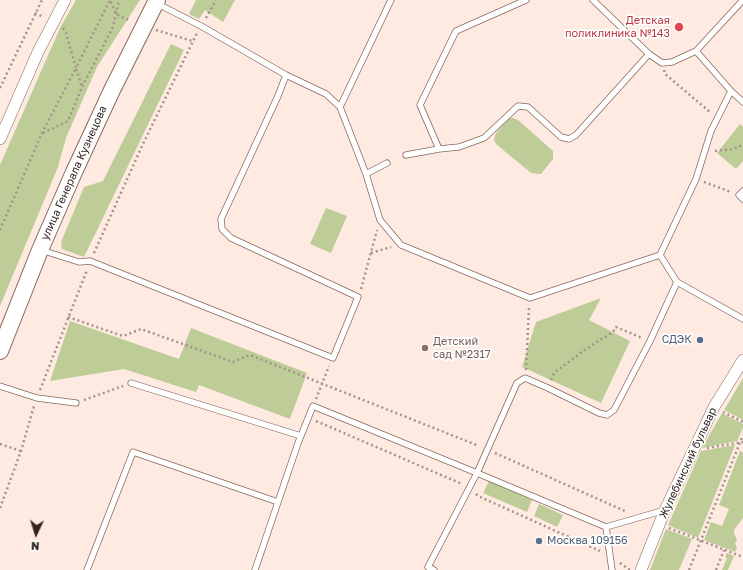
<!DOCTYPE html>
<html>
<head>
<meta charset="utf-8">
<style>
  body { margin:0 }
  #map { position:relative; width:743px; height:570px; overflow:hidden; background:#feeae1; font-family:"Golos Text",sans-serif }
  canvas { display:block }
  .north { position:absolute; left:16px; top:514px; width:40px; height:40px; -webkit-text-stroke:3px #fff; paint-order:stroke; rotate:184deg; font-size:11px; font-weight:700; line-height:16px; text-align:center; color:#31251f }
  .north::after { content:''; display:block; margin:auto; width:14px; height:18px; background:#31251f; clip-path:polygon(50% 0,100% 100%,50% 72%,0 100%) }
</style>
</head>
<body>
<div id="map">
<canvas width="743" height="570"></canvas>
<div class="north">N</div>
</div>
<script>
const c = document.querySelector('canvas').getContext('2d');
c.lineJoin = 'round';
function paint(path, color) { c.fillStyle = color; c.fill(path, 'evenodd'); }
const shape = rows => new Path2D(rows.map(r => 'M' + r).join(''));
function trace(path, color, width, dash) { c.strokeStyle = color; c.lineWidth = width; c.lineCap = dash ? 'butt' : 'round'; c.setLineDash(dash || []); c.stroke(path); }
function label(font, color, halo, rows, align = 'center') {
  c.font = font + ' "Golos Text",sans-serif'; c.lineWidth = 3.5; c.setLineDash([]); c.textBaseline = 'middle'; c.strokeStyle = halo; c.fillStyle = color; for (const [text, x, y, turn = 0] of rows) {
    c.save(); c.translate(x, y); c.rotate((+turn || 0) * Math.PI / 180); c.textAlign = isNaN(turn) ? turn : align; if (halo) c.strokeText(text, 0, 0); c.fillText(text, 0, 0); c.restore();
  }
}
paint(shape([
  [76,0,140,0,97,67,66,138,58,167,0,306,0,165,60,28],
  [196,0,235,0,223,22,205,10,199,19,189,14],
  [171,44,184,50,84,257,62,249,61,242,84,187,103,181],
  [509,118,513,118,518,120,553,151,553,159,541,174,531,173,496,144,494,140,496,133],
  [740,124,743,127,743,161,736,169,717,153],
  [326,208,347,216,331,253,310,244],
  [601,298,589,320,630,341,601,403,522,367,536,322],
  [70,321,179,359,191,328,307,373,290,419,199,385,196,392,124,369,50,381],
  [743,378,743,420,724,410],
  [722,413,743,424,743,428,737,441,702,448],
  [735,445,698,538,668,525,701,451],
  [740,451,743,452,743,518,734,530,734,533,737,540,735,543,737,548,735,552,704,540,711,522,722,526,729,509,719,505],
  [489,481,532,500,527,512,483,493],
  [539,504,563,515,557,527,534,516],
  [666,529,692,539,679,570,650,570],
  [727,553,734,556,728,570,722,570,727,558,725,557]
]), '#becd97');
const service = shape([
  [526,0,456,31,420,105,439,149,459,147,484,138,518,106,528,107,561,137,569,139,576,135,649,54],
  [593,0,649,54,662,63,672,62,696,51,743,0],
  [156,3,201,26,286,75,326,94,340,107,366,174,380,220,401,245,530,298,660,255,677,282,743,319],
  [696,51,731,91,743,102],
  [340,107,391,0],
  [406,155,439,149],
  [366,174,387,163],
  [743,191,739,195,743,199],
  [41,250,79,262,90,261,333,358,358,297,231,238,222,229,221,219,278,96,286,75],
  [660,255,696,179,711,131,731,91],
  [131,383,301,436],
  [0,386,37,398,76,403],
  [87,570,133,452,278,502],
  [255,570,298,443,313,406,477,473,606,527],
  [434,570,428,567,477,473,517,383,525,378,548,388,599,413,607,415,614,410,650,341,677,282],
  [612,570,606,527,665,510]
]);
const minor = shape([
  [0,139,38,52,65,0],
  [641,570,665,510,714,407,743,360]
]);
const secondary = shape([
  [0,351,40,250,74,172,112,90,157,0]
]);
trace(service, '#86695c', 7);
trace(minor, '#86695c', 12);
trace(secondary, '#86695c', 18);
trace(shape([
  [35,13,43,17],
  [206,18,216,0],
  [63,28,66,33,76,68,110,0,116,14,131,21],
  [156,30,192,41],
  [664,70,665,74,710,112],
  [0,88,42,0],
  [43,133,68,121,82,87,113,27,119,0],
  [715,151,733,149,743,145],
  [704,182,731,192],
  [0,230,42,133,76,68,82,87],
  [94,253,142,146,197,33],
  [371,253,391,247],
  [361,289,377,230],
  [68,317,123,336,141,329,233,362,250,355,479,446],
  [526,370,529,307],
  [551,380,554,373,586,349,613,332,616,327,642,338],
  [40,390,87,270],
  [316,399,329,366],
  [84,400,123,386],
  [723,412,743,422],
  [316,421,462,484],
  [0,444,21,451],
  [707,448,743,442],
  [495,453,627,512],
  [476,494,478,496,600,551],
  [0,508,21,451,34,406],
  [669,528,743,557],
  [620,563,630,570],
  [689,570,743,435],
  [716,570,724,550]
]), '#a4938c', 2.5, [2, 3]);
trace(service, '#fff', 5.5);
trace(minor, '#fff', 11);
trace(secondary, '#fff', 16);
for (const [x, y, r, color] of [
  [679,27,5,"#e0444e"],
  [700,340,4,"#5c6f8a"],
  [425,348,4,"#8d6e63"],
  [539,541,4,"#5c6f8a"]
]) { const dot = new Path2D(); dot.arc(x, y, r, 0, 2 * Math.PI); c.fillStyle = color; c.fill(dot); trace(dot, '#fff', 1.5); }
label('11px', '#be3a42', '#fff', [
  ["Детская",670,21],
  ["поликлиника №143",670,34]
], 'right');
label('11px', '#31251f', '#fff', [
  ["улица Генерала Кузнецова",74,173,-66],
  ["Жулебинский бульвар",688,463,-65]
]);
label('11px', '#4e5e75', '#fff', [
  ["СДЭК",692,340],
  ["Москва 109156",547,541,"left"]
], 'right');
label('11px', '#785e54', '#fff', [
  ["Детский",433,342],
  ["сад №2317",433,355]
], 'left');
</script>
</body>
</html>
